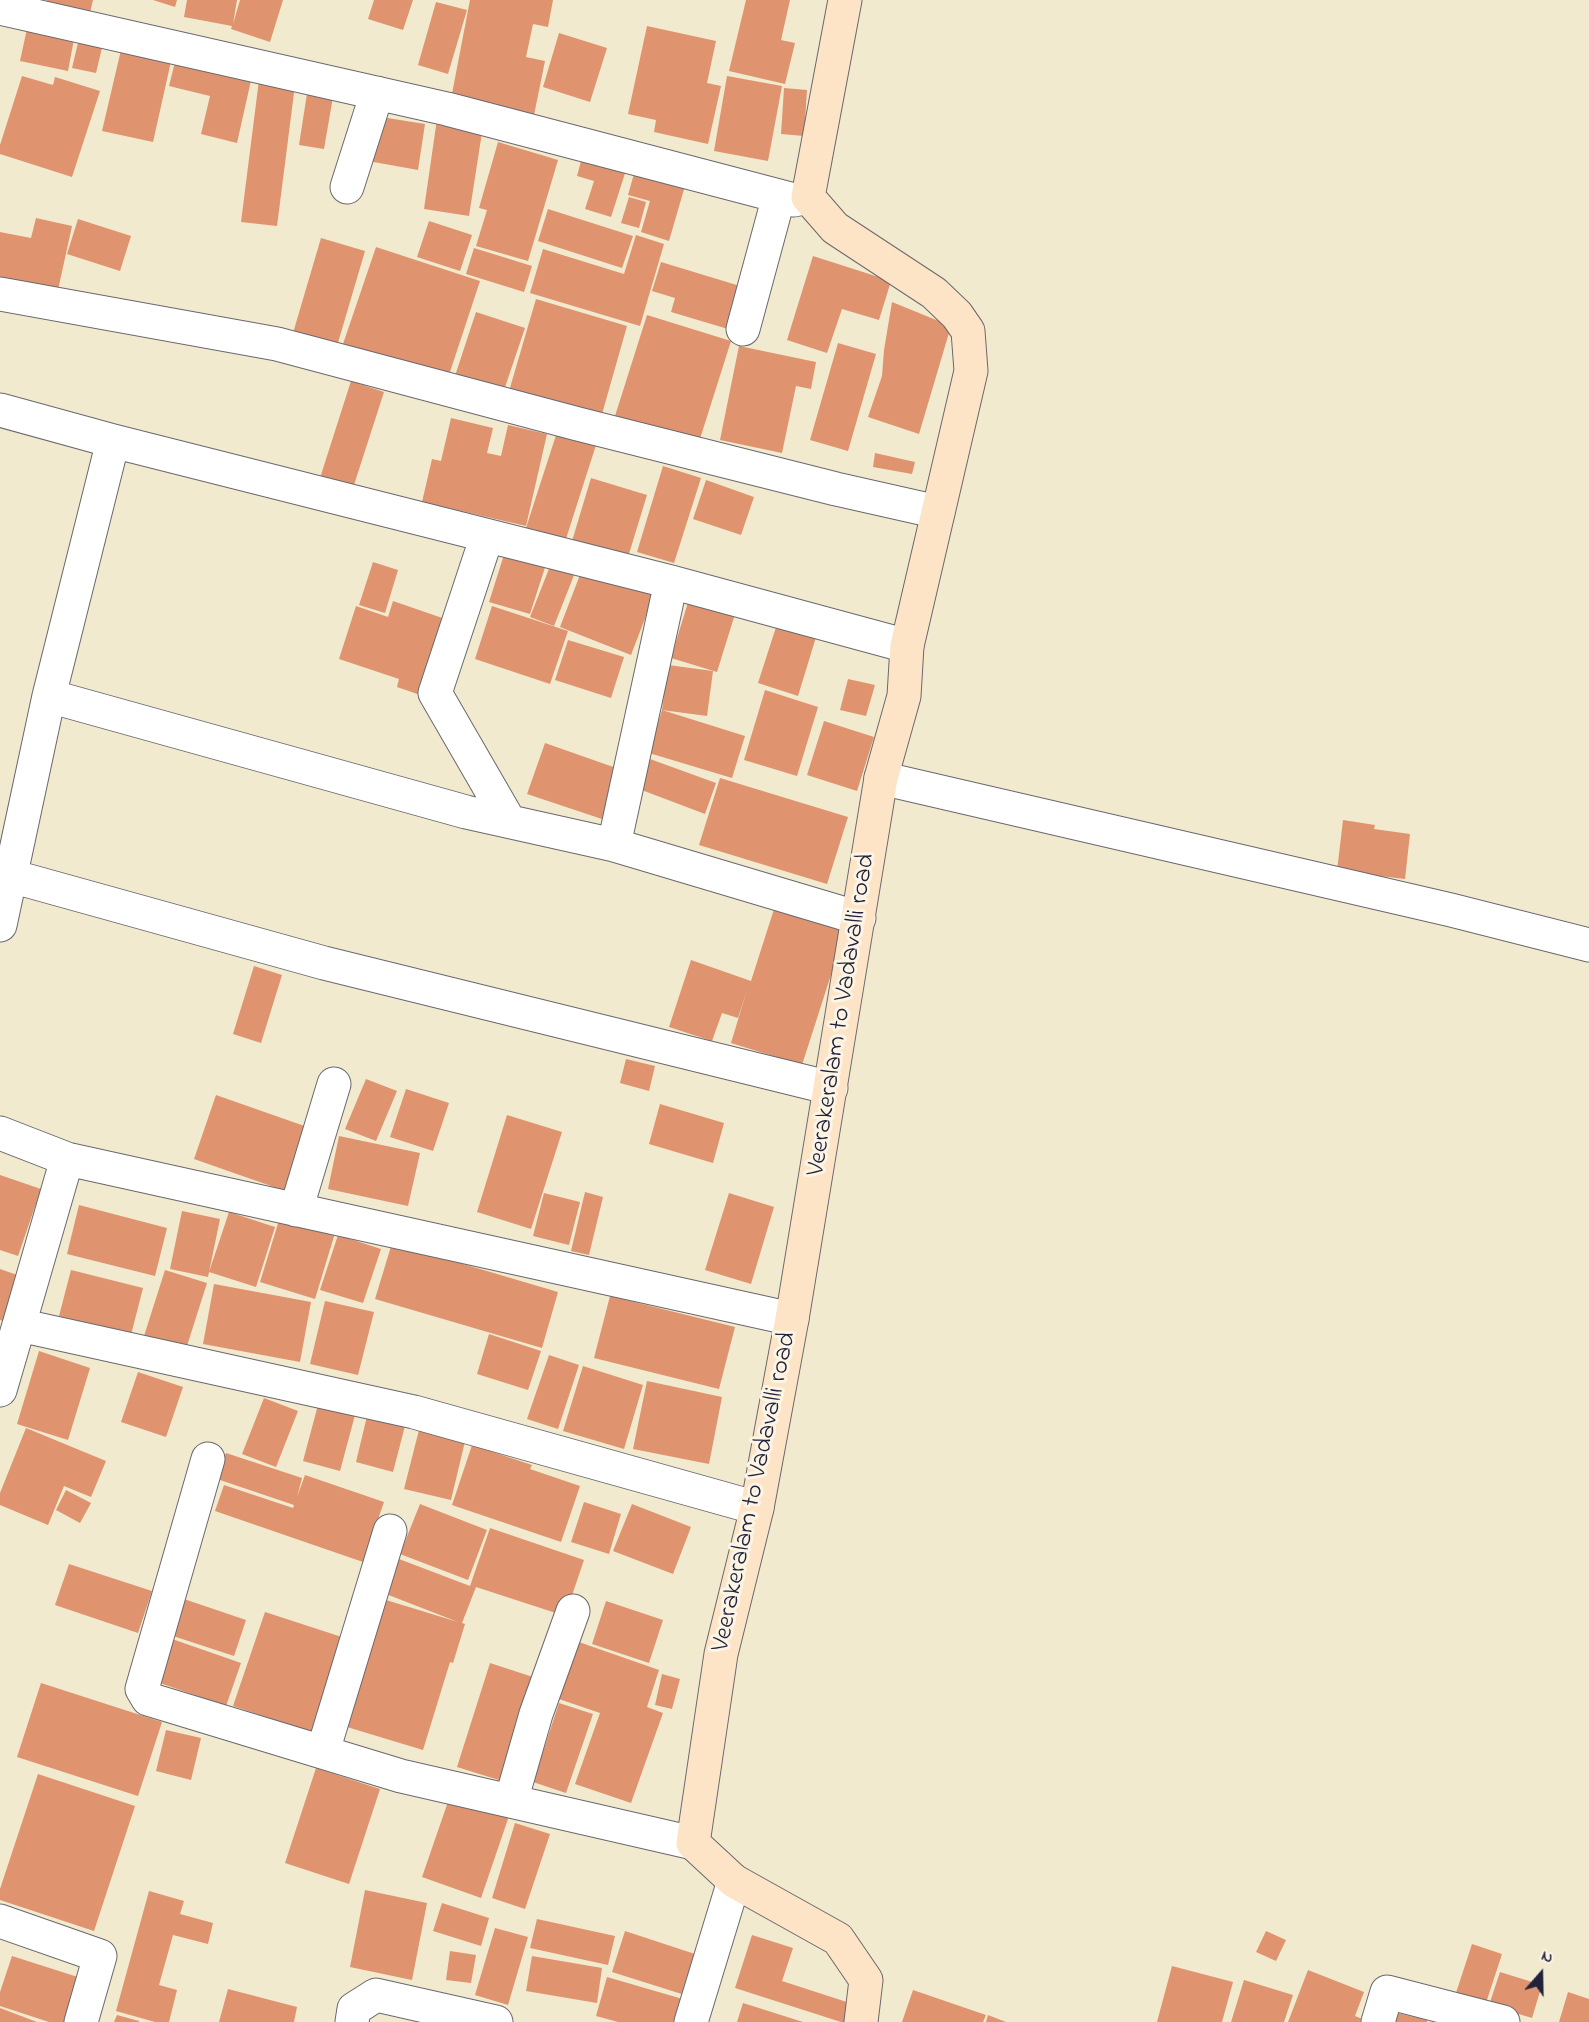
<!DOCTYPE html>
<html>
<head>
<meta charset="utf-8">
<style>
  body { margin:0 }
  #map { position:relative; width:1589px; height:2022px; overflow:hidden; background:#f1eace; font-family:"Indie Flower",sans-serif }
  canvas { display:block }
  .north { position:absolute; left:1511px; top:1944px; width:60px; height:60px; -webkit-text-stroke:4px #fcf5e5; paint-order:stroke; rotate:20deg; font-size:16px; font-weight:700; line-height:24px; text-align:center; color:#22223b }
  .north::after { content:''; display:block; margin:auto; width:21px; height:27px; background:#22223b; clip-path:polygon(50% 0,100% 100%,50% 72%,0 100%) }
</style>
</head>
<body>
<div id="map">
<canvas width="1589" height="2022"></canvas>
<div class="north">N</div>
</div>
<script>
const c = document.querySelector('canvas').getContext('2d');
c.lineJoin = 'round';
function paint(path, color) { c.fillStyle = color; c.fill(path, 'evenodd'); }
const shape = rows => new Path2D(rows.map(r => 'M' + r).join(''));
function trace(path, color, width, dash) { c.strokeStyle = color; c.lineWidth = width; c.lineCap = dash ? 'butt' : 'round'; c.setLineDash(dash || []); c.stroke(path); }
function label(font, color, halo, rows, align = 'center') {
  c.font = font + ' "Indie Flower",sans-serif'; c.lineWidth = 6; c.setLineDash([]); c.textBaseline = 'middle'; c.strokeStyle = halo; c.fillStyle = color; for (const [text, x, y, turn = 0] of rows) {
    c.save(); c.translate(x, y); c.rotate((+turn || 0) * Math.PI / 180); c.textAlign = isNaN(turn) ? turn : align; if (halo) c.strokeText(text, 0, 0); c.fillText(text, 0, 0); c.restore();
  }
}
paint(shape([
  [47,0,93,0,89,17,46,5],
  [153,0,177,0,175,7],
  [187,0,237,0,233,24,240,0,283,0,270,42,231,29,232,26,184,17],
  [374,0,413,0,403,30,368,19],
  [470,0,553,0,548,27,533,24,526,57,545,61,534,115,451,99],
  [746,0,790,0,781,40,795,43,785,84,729,71],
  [436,2,467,10,448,74,418,65],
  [28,24,75,34,68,71,20,61],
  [647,26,716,41,707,83,721,86,708,144,654,132,656,120,628,114],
  [81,30,105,35,96,73,72,68],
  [559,33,607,48,590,102,543,87],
  [124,37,174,48,153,142,102,131],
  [176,58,252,76,237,143,201,134,210,96,169,86],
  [22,76,53,85,55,77,100,91,72,177,0,154,0,145],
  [727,76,782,86,768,161,714,151],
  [259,80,295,85,277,226,241,222],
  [308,87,334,91,324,149,299,145],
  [784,88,807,90,804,136,781,134],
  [375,116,425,124,418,170,368,161],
  [437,119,483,126,469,216,424,209],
  [498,142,558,160,528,261,476,246,487,210,479,208],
  [584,150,628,164,611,217,585,209,594,181,577,176],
  [637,163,687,179,669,241,641,232,650,201,628,195],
  [629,197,646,202,639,228,621,223],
  [548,209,633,236,622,268,538,241],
  [36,218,72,226,58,290,0,277,0,232,31,238],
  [78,219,131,236,120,271,67,254],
  [429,221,472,235,460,271,417,257],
  [636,235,664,244,640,326,530,293,543,249,624,274],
  [321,238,365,251,337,346,293,333],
  [376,247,480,281,448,378,343,344],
  [474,248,532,266,524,292,466,274],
  [813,256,891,281,879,320,842,309,827,353,787,340],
  [661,262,740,286,728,329,671,312,675,298,652,291],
  [536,299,627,326,602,414,560,402,557,412,507,398],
  [892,302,951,326,919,434,868,417,882,376,884,350],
  [476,312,525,328,501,399,453,382],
  [647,315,731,341,699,442,615,416],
  [838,343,876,354,848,451,810,440],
  [739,346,816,362,811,389,796,386,782,453,720,440],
  [351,381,384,392,353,488,320,478],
  [451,418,493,428,487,453,501,456,508,425,547,434,526,526,422,502,432,459,441,461],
  [557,432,596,445,564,545,525,531],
  [875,453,915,462,912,474,873,467],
  [663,466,701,478,674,563,637,552],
  [591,478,647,495,628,557,572,541],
  [706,480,754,497,741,535,693,519],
  [508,542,549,555,530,614,489,602],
  [554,556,578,565,554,626,530,617],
  [373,562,398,570,385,613,359,605],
  [583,567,654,595,631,655,560,627],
  [689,599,735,614,717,672,671,658],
  [393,601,451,621,426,697,397,687,399,679,339,659,356,606,388,617],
  [492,606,568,631,550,684,475,659],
  [777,624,816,637,798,696,758,683],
  [568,640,624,657,611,698,555,680],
  [668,665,713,671,707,716,662,710],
  [848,679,875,685,866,716,840,710],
  [765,690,818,707,797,776,744,760],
  [662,710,745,736,732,778,649,753],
  [824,721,874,737,857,791,807,775],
  [545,743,619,769,602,819,527,794],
  [650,759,716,783,705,814,639,789],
  [720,778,848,817,827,884,699,845],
  [1343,820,1375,825,1374,829,1410,834,1405,879,1337,871],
  [775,906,846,928,802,1065,731,1043,747,990,738,1018,722,1013,712,1041,669,1027,691,960,751,981],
  [254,966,282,975,261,1043,233,1034],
  [626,1059,655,1066,649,1091,620,1083],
  [366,1079,397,1091,376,1141,345,1129],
  [406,1089,449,1103,433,1151,390,1137],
  [216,1095,313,1129,291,1193,194,1159],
  [660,1104,724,1123,713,1163,649,1144],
  [507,1115,562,1132,531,1229,477,1212],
  [339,1136,420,1153,408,1206,328,1189],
  [0,1175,41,1189,18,1256,0,1250],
  [585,1192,603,1197,589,1255,571,1251],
  [544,1193,580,1202,569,1245,533,1236],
  [729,1193,774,1207,751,1284,705,1270],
  [79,1205,167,1228,155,1276,67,1254],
  [182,1211,220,1219,208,1277,170,1269],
  [229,1212,275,1227,256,1287,209,1272],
  [280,1217,335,1233,315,1299,260,1282],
  [338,1235,381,1249,363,1303,320,1290],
  [392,1243,558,1292,542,1348,375,1299],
  [0,1269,26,1278,10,1323,0,1320],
  [71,1270,143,1288,131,1335,59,1316],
  [165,1270,207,1283,186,1349,144,1336],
  [214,1284,311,1302,300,1362,203,1344],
  [610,1296,735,1327,719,1389,594,1358],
  [325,1301,374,1312,358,1375,310,1364],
  [489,1334,541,1351,528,1390,477,1374],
  [39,1351,90,1368,68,1440,17,1424],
  [549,1355,579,1365,558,1429,527,1419],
  [583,1366,643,1385,624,1449,563,1431],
  [138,1372,183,1387,166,1437,121,1422],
  [647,1381,722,1397,709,1464,633,1449],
  [264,1398,298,1411,276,1467,242,1454],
  [318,1405,355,1415,340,1471,303,1461],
  [368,1412,406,1422,393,1472,356,1462],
  [421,1422,467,1433,451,1500,404,1489],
  [26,1428,106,1461,91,1497,64,1486,48,1525,0,1505,0,1493],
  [472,1445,532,1465,530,1469,580,1486,561,1542,452,1505],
  [226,1453,302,1478,297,1497,305,1475,384,1502,363,1562,215,1511,224,1485,293,1508,294,1505,217,1479],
  [66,1490,91,1503,80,1523,56,1510],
  [584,1502,621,1514,609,1554,571,1542],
  [420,1504,487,1530,468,1580,400,1554],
  [632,1504,691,1527,673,1574,613,1551],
  [490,1528,584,1560,565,1616,476,1587,462,1623,465,1624,453,1663,450,1662,423,1750,347,1727,386,1600,458,1622,386,1594,399,1559,470,1586],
  [69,1564,152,1591,138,1633,55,1605],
  [184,1599,246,1620,234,1656,173,1636],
  [606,1601,663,1620,649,1663,592,1644],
  [265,1612,348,1639,317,1734,233,1706],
  [172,1639,241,1663,226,1706,157,1682],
  [576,1641,659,1670,647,1707,663,1713,631,1803,575,1784,600,1713,556,1698],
  [490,1663,536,1678,502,1781,457,1767],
  [662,1674,680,1679,672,1709,655,1705],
  [41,1683,162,1722,138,1796,17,1757],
  [559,1703,593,1714,566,1793,533,1782],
  [166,1730,201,1738,191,1780,156,1771],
  [316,1768,380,1789,349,1884,285,1863],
  [38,1774,135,1806,94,1931,0,1900,0,1889],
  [450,1796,509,1816,481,1898,422,1877],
  [515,1823,550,1834,525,1909,492,1898],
  [365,1890,427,1903,412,1980,350,1967],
  [149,1891,184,1901,180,1914,213,1923,208,1944,173,1935,159,1985,177,1990,169,2022,155,2022,116,2011],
  [442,1903,489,1918,481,1946,433,1931],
  [537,1919,615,1936,608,1965,530,1948],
  [495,1928,528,1937,508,2005,475,1995],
  [625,1931,701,1956,688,1996,612,1972],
  [1266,1931,1286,1940,1276,1961,1256,1952],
  [752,1935,793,1948,782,1981,853,2004,847,2022,841,2022,735,1988],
  [1472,1944,1502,1954,1485,2006,1455,1996],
  [450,1951,476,1955,471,1983,446,1980],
  [12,1956,84,1979,71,2022,49,2022,0,2006,0,1992],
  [532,1956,602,1968,597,2003,526,1991],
  [1172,1966,1233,1982,1222,2022,1157,2022],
  [1308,1970,1364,1992,1355,2016,1370,2022,1288,2022],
  [1500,1972,1542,1985,1532,2018,1489,2005],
  [607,1977,686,2000,680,2022,618,2022,596,2016],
  [1244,1980,1293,1995,1284,2022,1231,2022],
  [228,1989,297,2007,294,2022,219,2022],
  [913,1990,986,2015,983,2022,902,2022],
  [1568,1992,1589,1999,1589,2022,1559,2022],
  [743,2003,803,2022,737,2022],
  [0,2008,37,2022,0,2022],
  [1393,2012,1427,2020,1427,2022,1391,2022],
  [117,2015,139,2021,139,2022,114,2022],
  [988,2015,1006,2022,986,2022]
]), '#e0936f');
const street = shape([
  [0,8,447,109,794,200,808,197],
  [347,187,377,93],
  [0,294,277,344,578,424,836,489,938,512],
  [743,329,779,196],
  [0,410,113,441,671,582,907,646],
  [487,536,435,693,509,821],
  [49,696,466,812,614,845,859,918],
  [881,778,1451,910,1589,945],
  [614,845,671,582],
  [11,876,324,963,831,1088],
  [0,925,49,696,113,441],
  [0,1133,67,1159,792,1319],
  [296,1210,334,1084],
  [19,1325,67,1159],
  [0,1390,19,1325,414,1412,757,1508],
  [208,1459,142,1689,148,1699,401,1776,693,1843],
  [323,1751,390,1531],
  [511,1801,536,1714,573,1611],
  [0,1921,100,1956,81,2022],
  [352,2022,354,2009,376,1995,496,2022],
  [691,2022,734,1881],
  [1378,2022,1387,1992,1503,2022]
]);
const secondary = shape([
  [845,0,808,197,835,228,934,293,957,315,968,331,971,371,907,646,904,696,881,778,792,1319,757,1508,721,1654,693,1843,734,1881,838,1939,866,1980,861,2022]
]);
trace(street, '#6a686e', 35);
trace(secondary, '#6a686e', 35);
trace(street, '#fff', 33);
trace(secondary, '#fee4c6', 33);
label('26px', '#22223b', '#fcf5e5', [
  ["Veerakeralam to Vadavalli road",843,1015,-81],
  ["Veerakeralam to Vadavalli road",756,1492,-78]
]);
</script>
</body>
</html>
